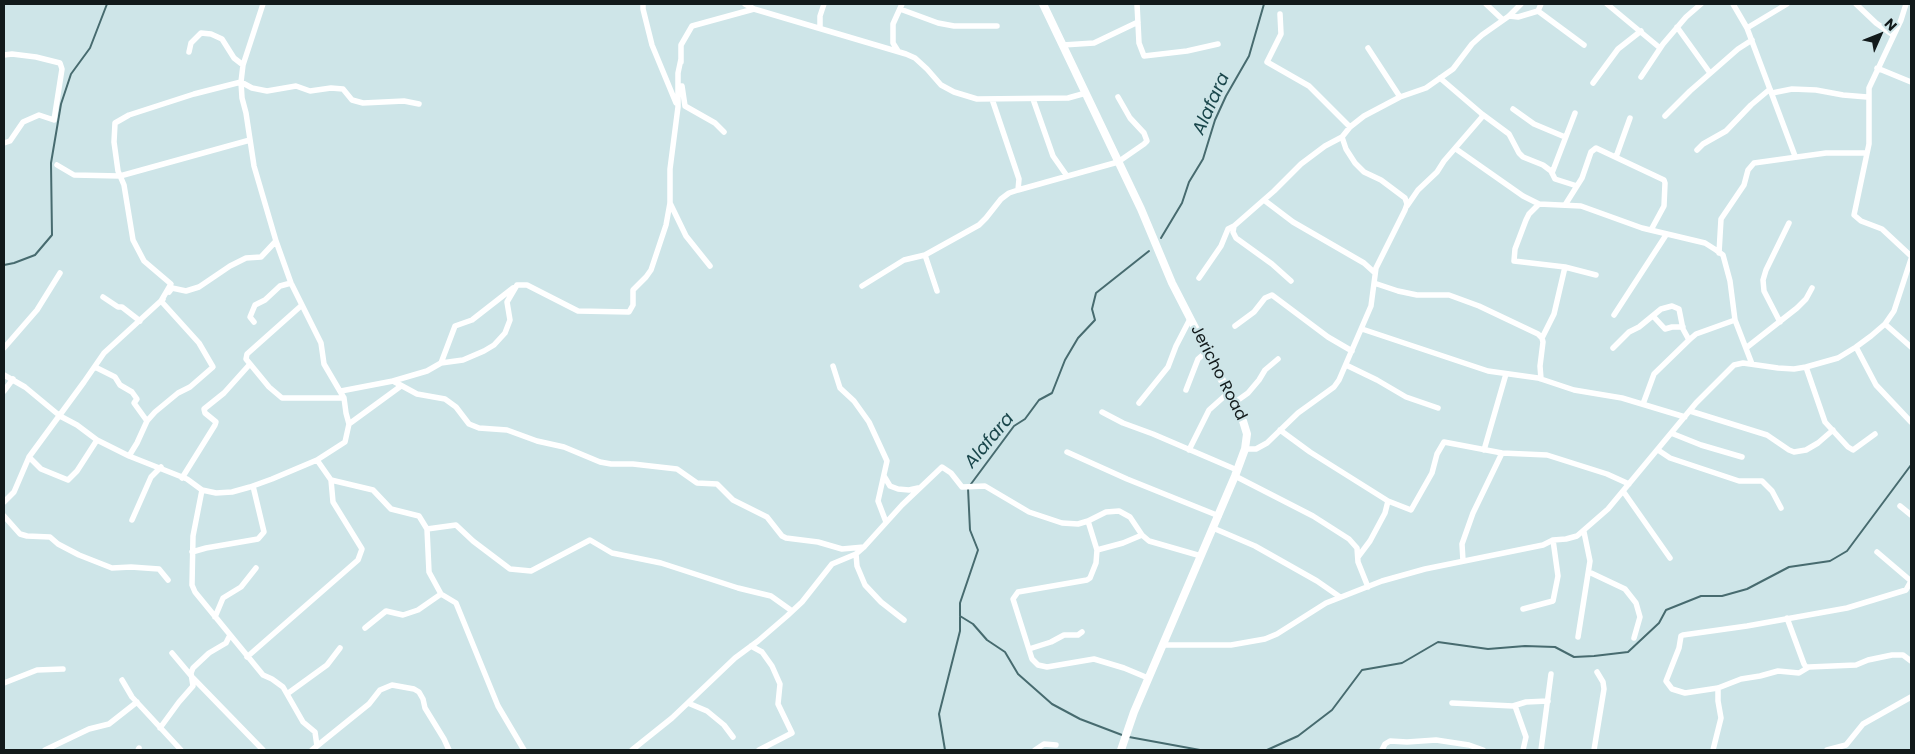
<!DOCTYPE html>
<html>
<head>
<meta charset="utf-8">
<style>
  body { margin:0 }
  #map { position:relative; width:1915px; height:754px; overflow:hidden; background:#cee5e8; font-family:Poppins,sans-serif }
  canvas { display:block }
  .frame { position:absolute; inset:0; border:5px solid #121a1b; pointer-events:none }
  .north { position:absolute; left:1855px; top:10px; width:50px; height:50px; -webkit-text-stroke:4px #cee5e8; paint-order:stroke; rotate:46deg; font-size:14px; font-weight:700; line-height:20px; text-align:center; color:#121a1b }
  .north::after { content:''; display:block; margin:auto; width:18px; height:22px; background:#121a1b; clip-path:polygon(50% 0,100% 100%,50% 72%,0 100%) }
</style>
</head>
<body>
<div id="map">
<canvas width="1915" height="754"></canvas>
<div class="frame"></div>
<div class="north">N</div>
</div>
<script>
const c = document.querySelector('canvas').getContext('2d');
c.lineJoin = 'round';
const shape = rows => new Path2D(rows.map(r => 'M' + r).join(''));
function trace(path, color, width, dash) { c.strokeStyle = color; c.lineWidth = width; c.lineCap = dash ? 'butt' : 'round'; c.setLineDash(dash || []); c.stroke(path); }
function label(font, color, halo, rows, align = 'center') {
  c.font = font + ' Poppins,sans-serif'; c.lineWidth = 4.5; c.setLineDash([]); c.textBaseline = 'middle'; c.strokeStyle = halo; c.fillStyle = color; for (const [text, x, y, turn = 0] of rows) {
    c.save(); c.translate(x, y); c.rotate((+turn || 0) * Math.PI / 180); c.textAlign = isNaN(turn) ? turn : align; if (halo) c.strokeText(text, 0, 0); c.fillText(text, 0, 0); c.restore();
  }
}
trace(shape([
  [1161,238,1182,203,1189,182,1203,159,1215,120,1226,96,1249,56,1264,4],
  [4,265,14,263,35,255,52,235,51,163,61,104,71,74,90,48,107,4],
  [960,616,973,624,987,640,1005,652,1018,674,1052,704,1080,719,1122,735],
  [1129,737,1200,750],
  [945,750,939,714,960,631,960,603,978,550,970,530,968,488,1014,426,1025,419,1039,400,1052,393,1065,360,1078,338,1095,320,1092,309,1096,293,1149,251],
  [1267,750,1298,736,1332,710,1362,670,1402,663,1438,642,1488,649,1525,646,1555,647,1574,657,1594,656,1628,652,1659,623,1666,610,1701,596,1722,596,1747,589,1789,567,1830,561,1847,551,1911,465]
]), '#476b6f', 2);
trace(shape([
  [643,4,643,9,652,45,676,103],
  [745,4,754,9,906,54,915,58,927,69,941,85,954,92,977,99,1068,98,1086,93],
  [1137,4,1139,43,1144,56,1187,51,1218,44],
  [1486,4,1503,20],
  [1607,4,1660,48],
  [1733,4,1747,28,1795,156],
  [1856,4,1876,23,1893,35],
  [1906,4,1901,20,1869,88,1869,144,1854,215,1861,221,1882,229,1911,256],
  [900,9,938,23,954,26,997,26],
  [1538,11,1584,45],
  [1538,11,1541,4],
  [1280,14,1281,34,1267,62,1309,86,1350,127],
  [1509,16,1518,17,1538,11],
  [1677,27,1710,73],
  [820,28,820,16,824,4],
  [1747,28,1787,4],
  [1063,45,1094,43,1138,22],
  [1368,48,1400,97],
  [898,51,893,43,893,24,902,4],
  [189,52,191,43,201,33,211,34,222,39,234,58,243,65],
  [4,55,12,54,36,57,60,63,62,69,54,120,39,115,23,122,10,141,4,143],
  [681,62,681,45,692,26,754,9],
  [1877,68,1911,82],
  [1641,77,1663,44,1686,17,1701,4],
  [1593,83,1618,49,1641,31],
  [682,86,685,106,715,123,724,132],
  [1772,93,1792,89,1816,90,1843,95,1867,97],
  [1033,99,1053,156,1067,176],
  [1513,109,1534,124,1565,137],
  [1482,114,1509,134,1519,153,1523,157,1543,165,1551,171,1555,179,1577,186],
  [1665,116,1690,91,1738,49,1752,40],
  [1456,149,1523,196,1539,204,1581,206,1642,228,1705,243,1716,250,1723,255,1730,281,1735,320,1752,364],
  [1697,150,1703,144,1726,131,1751,105,1770,89],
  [1616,157,1630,118],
  [57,165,74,175,120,176,250,140],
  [1552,173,1575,113],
  [1018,190,1118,162,1144,144,1147,141,1144,133,1130,118,1118,97],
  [1264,200,1293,222,1364,263,1375,273],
  [670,203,686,236,710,266],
  [1539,204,1529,214,1526,220,1515,249,1514,261,1565,267,1596,275],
  [1565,205,1582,178,1591,152,1596,148,1664,180,1665,183,1664,206,1651,230],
  [1407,206,1418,190,1437,172,1444,161,1482,117,1482,114,1440,78],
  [1234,226,1233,232,1236,238,1272,264,1291,281],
  [1719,253,1721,219,1744,185,1748,170,1754,163,1826,153,1867,153],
  [925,255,937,291],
  [1199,278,1221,246,1228,229,1234,226,1274,191,1301,164,1325,146,1342,137,1350,127,1364,116,1400,97,1426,88,1453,69,1472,44,1482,35,1509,16,1521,4],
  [1374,283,1398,291,1417,295,1449,295,1479,306,1538,334,1542,338,1543,342,1540,366,1541,379],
  [862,286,904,260,925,255,979,225,986,218,1001,199,1009,193,1018,190,1019,179,992,99],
  [169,292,172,288,186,291,199,287,230,266,246,258,261,257,276,241],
  [103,297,118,307,122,307,140,321],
  [161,301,171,284,144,261,133,240,124,185,118,171,114,142,115,123,129,115,194,94,241,82,252,88,267,91,296,86,310,91,331,88,343,89,352,100,363,103,404,101,419,104],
  [302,305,247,354,246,359,269,387,282,398,344,398],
  [1614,315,1666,235],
  [1653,316,1665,329,1672,327,1683,327],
  [254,322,250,317,255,305,265,300,280,286,291,283],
  [1780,322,1764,291,1763,280,1766,270,1789,223],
  [1885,324,1911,347],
  [1235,326,1254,312,1265,298,1272,295,1328,337,1352,351],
  [1362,329,1488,371,1538,378,1574,390,1622,398,1685,417],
  [1542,338,1554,314,1565,267],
  [1856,347,1876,385,1911,422],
  [4,348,37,310,60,273],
  [1613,348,1629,332,1639,327,1661,309,1672,306,1679,309,1683,329,1689,340],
  [1746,348,1797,308,1806,299,1812,288],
  [441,363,463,360,484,351,494,345,505,333,510,320,507,302,517,285,527,285,578,311,629,312,633,305,633,290,646,277,651,270,666,225,670,203,670,169,678,107,678,73,681,59],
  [1346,365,1377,380,1406,397,1438,408],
  [833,366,840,388,854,401,869,422,887,461,878,501,886,522],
  [95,367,115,377,120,385,132,392,137,399,134,403,147,421],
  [1806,367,1825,422,1848,447,1853,450,1875,434],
  [4,375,25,387,60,416,77,425,97,440,129,456,187,479,202,490,216,493,232,492,250,487,272,479,317,460,345,442,349,424,346,413,344,398,324,364,321,343,291,283,276,241,254,166,246,113,242,98,241,82,243,65,263,4],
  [393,381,427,371,441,363,455,326,472,320,513,288],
  [1186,390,1198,359,1206,352],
  [4,391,13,379],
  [341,391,393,381,417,394,445,399,456,407,469,424,479,428,507,430,537,441,564,447,600,462,611,464,633,464,677,469,697,483,717,484,733,500,767,517,782,536,786,538,818,542,842,549,864,547],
  [1139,403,1168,367,1176,346,1190,319],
  [1234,403,1248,393,1259,380,1265,370,1278,359],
  [1643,404,1654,374,1689,340,1696,334,1735,320],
  [1690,411,1767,435,1789,450,1794,452,1806,450,1818,443,1833,430],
  [1102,412,1123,423,1153,434,1237,470],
  [349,424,401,386],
  [1280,430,1310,452,1388,501,1385,513,1370,541,1358,557],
  [1671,433,1701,445,1742,457],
  [1245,449,1256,449,1267,443,1298,413,1334,387,1339,380,1371,306,1376,268,1405,210,1407,204,1405,198,1381,180,1364,172,1355,163,1346,149,1342,137],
  [1189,450,1209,410,1228,393],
  [1484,450,1506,374],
  [1658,450,1670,458,1739,481,1762,481,1772,491,1781,508],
  [1067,452,1127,479,1219,516],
  [129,456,137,443,147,421,155,412,178,393,190,387,213,367,199,343,161,301],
  [29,457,41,469,68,480,77,471,97,440],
  [317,460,331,480,373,490,391,509,419,516,427,529,429,572,441,594,456,603,498,706,524,750],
  [884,476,890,486,898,489,909,490,918,488],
  [1235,476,1313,516,1349,539,1357,548,1358,562,1368,587],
  [182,478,215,425,216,422,205,413,204,409,224,393,250,364],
  [202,490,193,536,192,585,195,592,263,675,272,679,283,687,303,722,315,732,317,746],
  [1623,491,1670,558],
  [1388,501,1411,510,1432,473,1437,454,1444,442,1502,453,1547,455,1607,474,1629,484],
  [4,502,14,492,29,457,84,382,104,353,163,299],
  [1900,506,1911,515],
  [4,516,20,534,27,536,50,537,58,544,79,555,112,568,131,567,159,569,168,580],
  [132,520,151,477,161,467],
  [1088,521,1097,550,1096,563,1090,578,1087,580,1018,592,1013,599,1032,659,1038,665,1047,667,1094,659,1124,668,1148,678],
  [1213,528,1255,546,1317,581,1340,597],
  [427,529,456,525,473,541,510,569,531,571,590,540,612,553,661,563,738,588,771,596,792,611],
  [1097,550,1123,543,1142,535],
  [192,552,206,548,258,539,264,532,253,486],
  [1877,552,1911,581],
  [856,554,857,566,865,585,881,602,904,620],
  [1463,561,1462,544,1473,513,1502,453],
  [1589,572,1625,589,1636,603,1640,617,1634,638],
  [1911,581,1906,590,1847,608,1747,626,1683,635,1681,636,1679,648,1666,681,1672,689,1685,693,1718,688,1741,679,1760,676,1778,671,1799,673,1809,667,1856,665,1868,660,1892,655,1903,655,1911,661],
  [1523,609,1553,601,1558,576,1553,540],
  [215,617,223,598,241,587,256,568],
  [1787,618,1804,664,1806,667,1809,667],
  [365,628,386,611,403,615,418,610,441,594],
  [1578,637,1590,561,1584,532],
  [1163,645,1231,645,1265,639,1277,634,1326,603,1382,581,1425,569,1543,545,1553,540,1566,539,1577,536,1608,509,1696,403,1734,365,1743,363,1778,368,1794,369,1806,367,1838,358,1856,347,1871,336,1885,324,1894,311,1911,259],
  [751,646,762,652,772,666,780,684,778,704,792,733,759,750],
  [1029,649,1051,642,1064,635,1078,635,1082,632],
  [172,653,193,678,263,750],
  [247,657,358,560,362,549,333,502,331,480],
  [122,680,132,697,181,750],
  [4,683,37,670,63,669],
  [287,694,327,665,340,648],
  [688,703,707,711,724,725,733,737],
  [1452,703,1513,706,1526,702,1548,701],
  [1515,706,1526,737,1523,750],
  [160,728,179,702,193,686,191,673,193,668,209,653,226,643,230,635],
  [45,750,89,729,109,724,137,702],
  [138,750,139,748],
  [312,750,369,704,380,690,392,685,414,689,419,692,423,699,425,708,444,739,449,750],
  [632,750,672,718,735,658,758,641,787,616,802,602,832,564,856,554,864,547,902,505,942,467,951,473,962,487,985,486,1029,512,1062,523,1078,524,1088,521,1106,512,1119,511,1130,517,1142,535,1149,541,1201,556],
  [1035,750,1044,744,1056,745],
  [1382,750,1385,744,1390,741,1407,742,1436,740,1469,745,1483,750],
  [1541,750,1551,674],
  [1594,750,1604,689,1603,682,1597,672],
  [1713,750,1721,718,1718,701,1718,688],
  [1827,750,1846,745,1863,724,1911,697]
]), '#fff', 5.5);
trace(shape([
  [1043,4,1141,209,1172,283,1243,421,1247,434,1245,449,1235,476,1134,712,1121,750]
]), '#fff', 8);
label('16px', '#121a1b', '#cee5e8', [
  ["Jericho Road",1218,373,63]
]);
label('italic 18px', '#19464b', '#cee5e8', [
  ["Alafara",1212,104,-66],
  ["Alafara",990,441,-50]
]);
</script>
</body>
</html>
